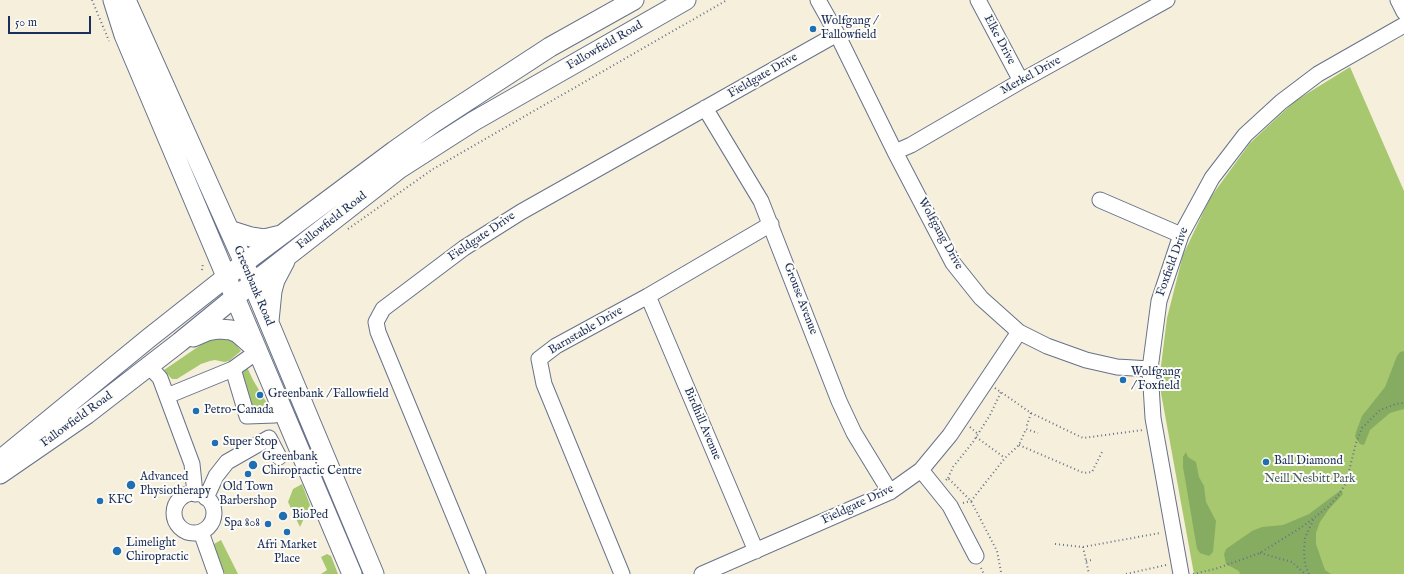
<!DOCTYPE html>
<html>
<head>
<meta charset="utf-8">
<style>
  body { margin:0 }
  #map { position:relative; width:1404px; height:574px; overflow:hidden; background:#f5efdc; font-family:"IM FELL English",serif }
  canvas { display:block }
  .scale { position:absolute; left:8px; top:16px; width:83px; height:18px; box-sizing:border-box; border:2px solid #1b2f5e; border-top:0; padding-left:5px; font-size:12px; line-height:14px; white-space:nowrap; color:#1b2f5e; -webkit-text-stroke:3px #fdfcf7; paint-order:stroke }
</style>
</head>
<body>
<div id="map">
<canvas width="1404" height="574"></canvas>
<div class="scale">50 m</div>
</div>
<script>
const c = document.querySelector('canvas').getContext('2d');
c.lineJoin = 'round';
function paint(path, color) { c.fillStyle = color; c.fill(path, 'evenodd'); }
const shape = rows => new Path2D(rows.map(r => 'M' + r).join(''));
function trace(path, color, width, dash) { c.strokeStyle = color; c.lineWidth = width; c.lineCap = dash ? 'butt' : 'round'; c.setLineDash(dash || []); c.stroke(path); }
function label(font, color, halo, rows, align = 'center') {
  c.font = font + ' "IM FELL English",serif'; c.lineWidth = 4; c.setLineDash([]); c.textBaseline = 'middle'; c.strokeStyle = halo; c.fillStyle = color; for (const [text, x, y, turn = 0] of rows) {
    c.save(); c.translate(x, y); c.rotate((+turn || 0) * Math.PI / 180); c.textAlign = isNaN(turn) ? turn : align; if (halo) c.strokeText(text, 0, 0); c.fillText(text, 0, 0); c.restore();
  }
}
paint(shape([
  [1350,67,1404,191,1404,574,1194,574,1159,382,1167,318,1183,255,1210,198,1250,143,1295,101],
  [224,337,234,342,241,351,229,361,224,362,215,360,210,361,201,364,177,379,172,379,170,377,164,370,208,340],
  [247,367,253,380,268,405,255,407,251,405,238,374],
  [302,484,310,505,300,527,288,502,293,489],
  [221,540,238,574,225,574,214,547,214,544],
  [327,554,331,556,338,574,321,574,327,570,321,557]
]), '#a8c870');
paint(shape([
  [1404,351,1404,409,1390,413,1370,430,1364,445,1360,444,1355,437,1356,432,1362,416,1385,387,1397,356,1400,352],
  [1186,452,1188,457,1196,462,1199,477,1204,486,1206,502,1216,521,1213,552,1209,556,1200,553,1197,549,1183,467,1183,457],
  [1341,490,1343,494,1329,509,1320,522,1316,533,1316,544,1325,570,1331,574,1240,574,1239,571,1226,564,1224,554,1226,549,1252,531,1262,527,1283,525,1309,514]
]), '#86ac62');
const minor = shape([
  [818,0,837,34,895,152,953,263,981,298,1019,332,1047,346,1086,360,1117,367,1150,369],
  [978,0,1021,81],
  [1398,0,1404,12],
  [705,108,761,201,839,401,854,433,890,492],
  [895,152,911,145,1021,81,1167,0],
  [1100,200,1181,235],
  [648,296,756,551],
  [149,366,160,378,192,464,195,494],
  [233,369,247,416,275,415,284,412],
  [167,396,233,369,258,351],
  [921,470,950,506,976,556],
  '174 513a20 20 0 1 1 40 0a20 20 0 1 1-40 0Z',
  [206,498,216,476,227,462,269,438,279,457],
  [201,532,216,574],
  [478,574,378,332,376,322,383,309,464,248,521,212,837,34],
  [622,574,544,384,539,359,556,346,648,296,771,224],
  [702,574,890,492,921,470,950,435,1019,332],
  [1181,574,1153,418,1150,369,1159,301,1181,235,1212,178,1245,135,1281,102,1318,74,1404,25]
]);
const major = shape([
  [113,0,124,35,352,574],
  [126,0,244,263,374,574],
  [229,230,251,237,264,239,281,235],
  [269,321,272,291,275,280,285,261],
  [193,337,207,331,219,329,231,330,238,333,254,347],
  [0,460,149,338,244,263,394,151,435,122,524,64,550,47,634,0],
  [0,474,87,414,180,342,235,297,399,169,474,121,686,0]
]);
trace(minor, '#67728a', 17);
trace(major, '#67728a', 21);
trace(shape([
  [92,0,109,41],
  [348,229,433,169,727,0],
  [202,270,203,263],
  [995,388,1031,413,1026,428],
  [1031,413,1083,438,1143,430],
  [970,427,978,434],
  [976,437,1005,458],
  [1019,445,1084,473,1092,472,1102,452],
  [948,478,953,467,973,442,990,415,1001,392],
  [946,480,948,478,971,501,997,551,1001,572,999,574],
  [963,503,971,501,1005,458,1019,445,1026,429,1038,433],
  [1055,544,1083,547,1089,574],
  [1083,547,1160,533],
  [1260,553,1292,562,1305,574],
  [1086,561,1092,560],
  [981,568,984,574],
  [1126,574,1166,565],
  [1193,574,1215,569,1260,553,1302,527,1328,507,1338,496,1346,483,1356,443,1362,428,1380,410,1396,404,1404,403],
  [1309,574,1305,565,1304,551,1305,538,1314,518]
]), '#67728a', 2, [1, 3]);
trace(minor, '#fff', 15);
trace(major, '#fff', 19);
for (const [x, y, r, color] of [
  [813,29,4,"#1f6fb2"],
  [1123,380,4,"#1f6fb2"],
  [260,395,4,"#1f6fb2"],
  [196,411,4,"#1f6fb2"],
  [215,443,4,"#1f6fb2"],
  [1266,462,4,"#1f6fb2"],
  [253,465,5,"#1f6fb2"],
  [248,474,4,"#1f6fb2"],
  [131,485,5,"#1f6fb2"],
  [100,501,4,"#1f6fb2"],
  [283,516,5,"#1f6fb2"],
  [268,524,4,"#1f6fb2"],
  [287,532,4,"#1f6fb2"],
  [117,551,5,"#1f6fb2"]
]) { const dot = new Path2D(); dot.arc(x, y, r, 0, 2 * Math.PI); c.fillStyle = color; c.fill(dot); trace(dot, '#fdfcf7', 1.5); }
label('12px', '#1b2f5e', '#fdfcf7', [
  ["Wolfgang /",821,22],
  ["Fallowfield",821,36],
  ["Wolfgang",1131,373],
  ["/ Foxfield",1131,387],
  ["Greenbank / Fallowfield",268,395],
  ["Petro-Canada",204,411],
  ["Super Stop",223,443],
  ["Greenbank",262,458],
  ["Chiropractic Centre",262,472],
  ["Ball Diamond",1274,462],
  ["Advanced",140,478],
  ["Physiotherapy",140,492],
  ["Old Town",248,488,"center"],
  ["Barbershop",248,502,"center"],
  ["KFC",108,501],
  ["BioPed",292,516],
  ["Spa 808",260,524,"right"],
  ["Limelight",126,544],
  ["Chiropractic",126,558],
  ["Afri Market",287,546,"center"],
  ["Place",287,560,"center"]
], 'left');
label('12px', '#1b2f5e', '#fdfcf7', [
  ["Elke Drive",999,40,62],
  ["Fallowfield Road",605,46,-30],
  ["Fieldgate Drive",763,76,-30],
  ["Merkel Drive",1031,76,-29],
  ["Fallowfield Road",332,221,-38],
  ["Wolfgang Drive",940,234,61],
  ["Fieldgate Drive",482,237,-34],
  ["Foxfield Drive",1173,262,-70],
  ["Greenbank Road",253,286,67],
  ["Grouse Avenue",800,299,69],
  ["Barnstable Drive",586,331,-30],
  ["Fallowfield Road",77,420,-36],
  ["Birdhill Avenue",702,424,67],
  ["Fieldgate Drive",858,505,-25]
]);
label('12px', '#455d63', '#fdfcf7', [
  ["Neill Nesbitt Park",1310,480]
]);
</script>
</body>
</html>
